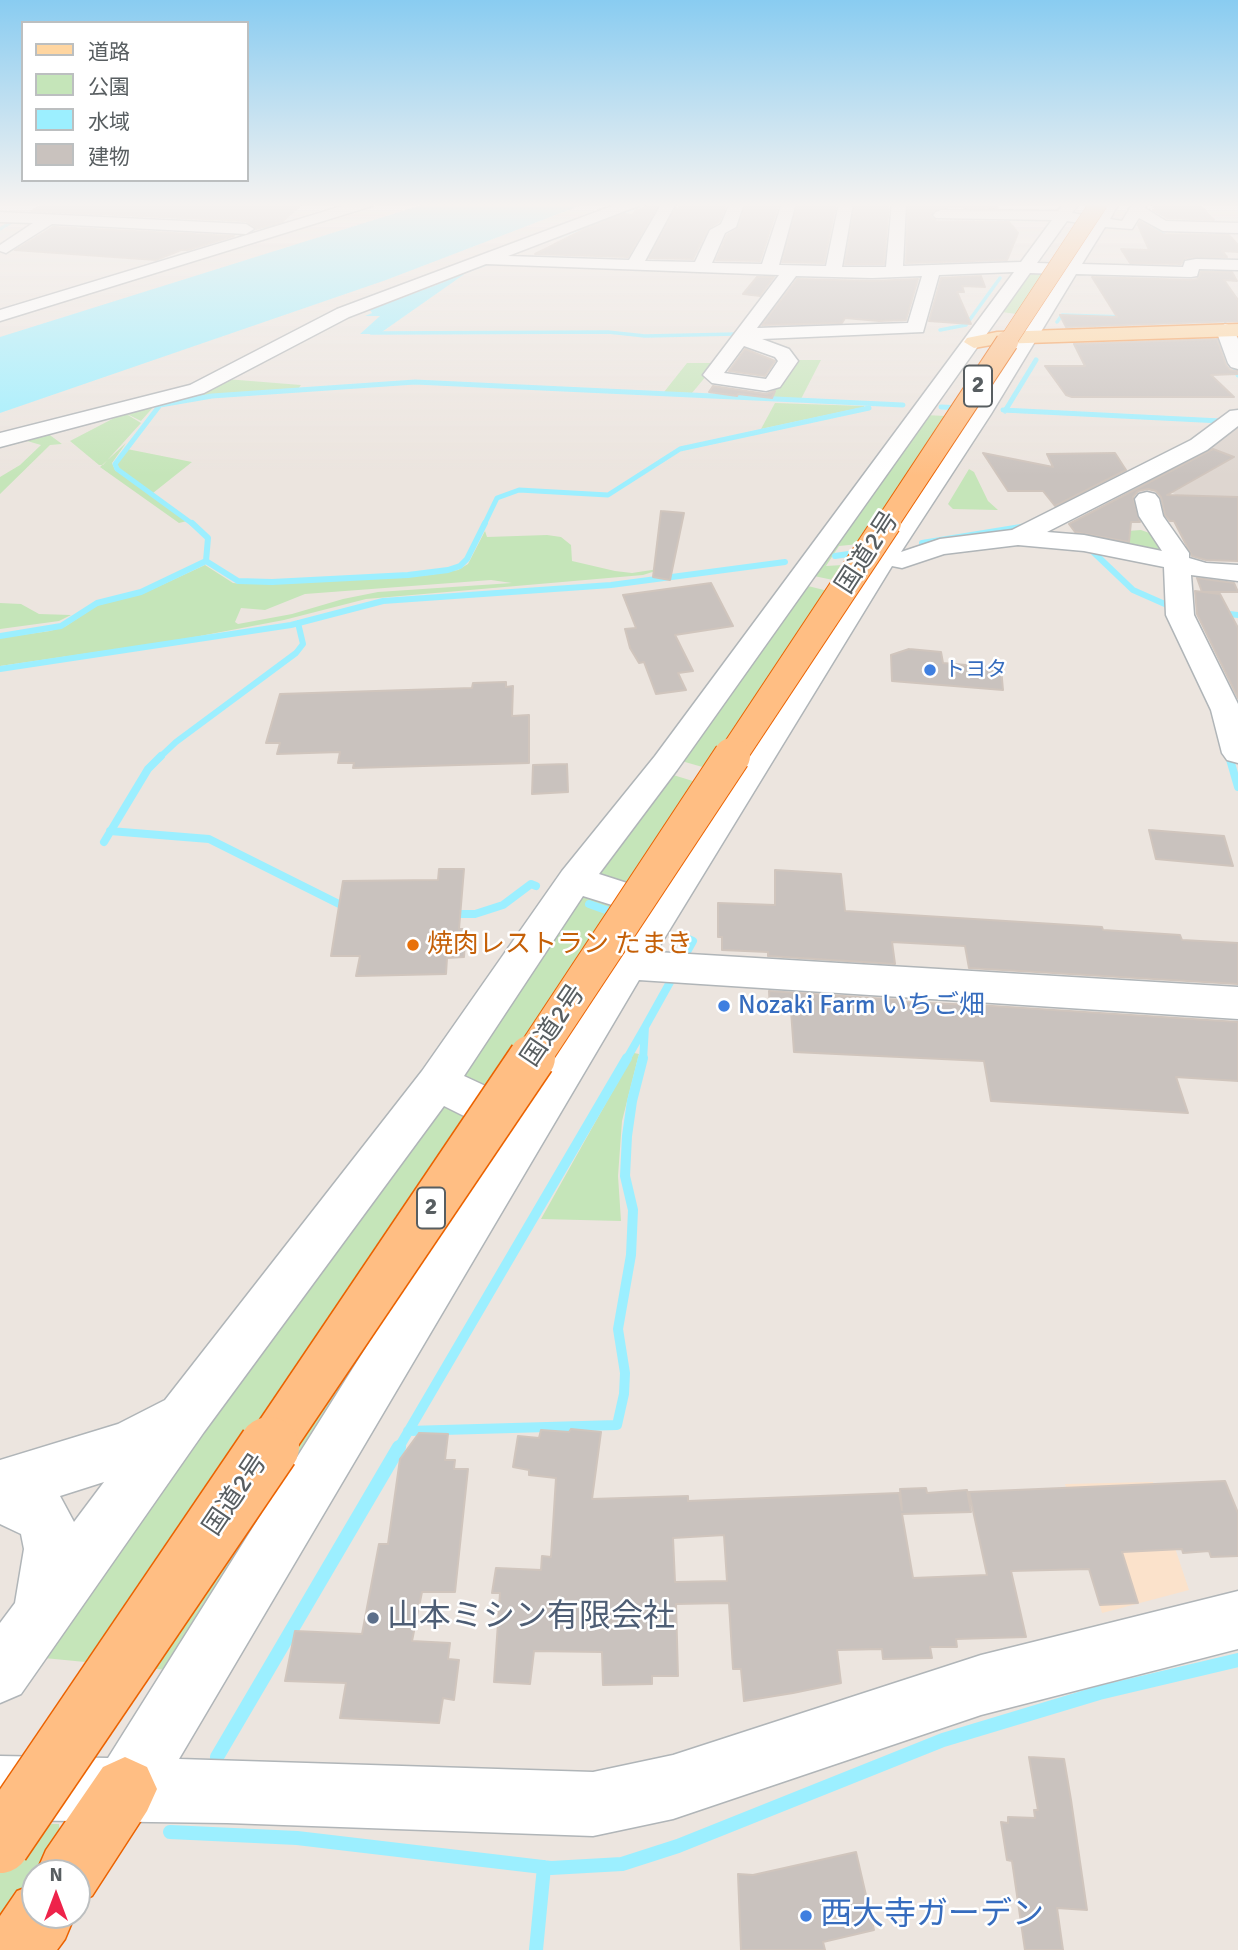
<!DOCTYPE html>
<html>
<head>
<meta charset="utf-8">
<style>
  body { margin:0 }
  #map { position:relative; width:1238px; height:1950px; overflow:hidden; background:#ece5df; font-family:Signika,"Noto Sans JP",sans-serif }
  canvas { display:block }
  .legend { position:absolute; left:21px; top:21px; width:228px; height:161px; box-sizing:border-box; background:#fff; border:2px solid #bcbfc0; margin:0; padding:9px 12px; list-style:none; font-size:21px; color:#585e61 }
  .legend li { display:flex; align-items:center; gap:14px; height:35px }
  .legend b { width:35px; border:2px solid #bcbfc0 }
  .north { position:absolute; left:21px; top:1859px; width:70px; height:70px; box-sizing:border-box; background:#fff; border:2px solid #bcbfc0; border-radius:50%; rotate:0deg; font-size:19px; font-weight:700; line-height:28px; text-align:center; color:#585e61 }
  .north::after { content:''; display:block; margin:auto; width:24px; height:32px; background:#ee234a; clip-path:polygon(50% 0,100% 100%,50% 72%,0 100%) }
</style>
</head>
<body>
<div id="map">
<canvas width="1238" height="1950"></canvas>
<ul class="legend">
<li><b style="height:9px;background:#ffd6a1"></b>道路</li>
<li><b style="height:19px;background:#c5e5b9"></b>公園</li>
<li><b style="height:19px;background:#9cefff"></b>水域</li>
<li><b style="height:19px;background:#c9c2be"></b>建物</li>
</ul>
<div class="north">N</div>
</div>
<script>
const c = document.querySelector('canvas').getContext('2d');
c.lineJoin = 'round';
function paint(path, color) { c.fillStyle = color; c.fill(path, 'evenodd'); }
const shape = rows => new Path2D(rows.map(r => 'M' + r).join(''));
function trace(path, color, width, dash) { c.strokeStyle = color; c.lineWidth = width; c.lineCap = dash ? 'butt' : 'round'; c.setLineDash(dash || []); c.stroke(path); }
function label(font, color, halo, rows, align = 'center') {
  c.font = font + ' Signika,"Noto Sans JP",sans-serif'; c.lineWidth = 5; c.setLineDash([]); c.textBaseline = 'middle'; c.strokeStyle = halo; c.fillStyle = color; for (const [text, x, y, turn = 0] of rows) {
    c.save(); c.translate(x, y); c.rotate((+turn || 0) * Math.PI / 180); c.textAlign = isNaN(turn) ? turn : align; if (halo) c.strokeText(text, 0, 0); c.fillText(text, 0, 0); c.restore();
  }
}
paint(shape([
  [1238,420,1238,497,1181,497,1143,479]
]), '#ded6d0');
paint(shape([
  [1045,271,1016,314,1002,312,1029,272],
  [791,360,821,360,801,399,769,397],
  [687,363,717,363,692,393,664,392],
  [226,379,301,385,298,389,231,393,156,404,141,421,123,412,141,423,103,465,99,465,70,441,118,416,111,413,190,394],
  [775,403,864,406,864,407,761,429],
  [925,415,946,416,859,544,839,546,826,566,843,565,833,580,814,576],
  [47,433,62,444,50,445,0,494,0,477,20,465,41,445,27,441,0,448,0,443],
  [126,443,112,463,115,470,187,521,179,523,100,467],
  [127,449,192,462,153,493,120,469,116,463],
  [969,469,974,472,988,501,998,510,953,509,948,504],
  [1141,530,1155,535,1169,555,1090,541,1087,534],
  [485,531,487,537,547,535,561,537,571,545,572,561,615,571,632,573,665,568,643,575,366,599,284,620,179,640,0,666,0,638,50,631,66,626,96,606,151,590,205,565,233,583,244,584,430,575,458,570,468,564],
  [491,580,512,583,378,592,343,599,292,614,238,624,235,622,241,608,265,610,305,594],
  [804,585,828,591,706,768,685,762,680,758],
  [0,603,21,604,39,614,71,615,59,621,0,629],
  [670,774,696,782,621,891,591,876],
  [581,891,654,914,527,1103,459,1075],
  [634,1053,639,1054,622,1121,618,1176,621,1221,541,1219],
  [444,1102,508,1129,168,1670,44,1658,42,1646],
  [0,1823,59,1824,60,1841,39,1873,35,1873,35,1878,0,1931]
]), '#c5e5b9');
paint(shape([
  [1153,1482,1189,1590,1102,1613,1065,1484]
]), '#fbe2cb');
paint(shape([
  [428,203,587,203,386,280,0,413,0,337],
  [485,262,491,264,466,273,379,334,360,334,380,316,365,316,372,313,370,310,444,282]
]), '#9cefff');
trace(shape([
  [1147,221,1172,241],
  [240,226,279,227],
  [0,229,16,219],
  [557,237,647,203],
  [1057,322,1062,315,1127,317],
  [940,330,966,325,1000,278],
  [371,333,608,332,645,336,736,334]
]), '#9cefff', 3.5);
trace(shape([
  [1230,357,1238,375],
  [941,407,962,408],
  [1003,410,1221,421],
  [1005,411,1036,360],
  [194,525,117,469,115,464,160,405,212,396,415,382,903,405],
  [484,525,497,498,519,490,608,495,680,449,869,408]
]), '#9cefff', 5);
trace(shape([
  [922,543,1027,526],
  [1089,548,1133,590,1167,605,1171,613],
  [835,556,862,552],
  [206,561,238,581,272,582,408,575,448,570,460,566,467,559,485,523],
  [1221,613,1238,615],
  [0,636,61,626,97,603,141,592,206,561,208,538,192,523],
  [0,669,291,625,383,601,611,585,785,562],
  [1228,751,1230,758],
  [159,758,176,742,296,653,303,644,298,623]
]), '#9cefff', 6);
trace(shape([
  [1229,756,1238,787],
  [110,831,209,839,347,908],
  [104,842,148,769,161,756],
  [589,904,617,914],
  [451,914,475,914,503,905,531,884,536,886],
  [626,1060,645,1027],
  [643,1060,645,1027,693,941,686,938]
]), '#9cefff', 8);
trace(shape([
  [408,1431,617,1425,624,1394,625,1373,618,1329,631,1255,633,1210,625,1176,627,1136,632,1101,643,1058],
  [398,1449,627,1058]
]), '#9cefff', 10);
trace(shape([
  [217,1757,399,1447],
  [170,1832,297,1838,551,1868,622,1864,678,1846,943,1740,1099,1693,1238,1660],
  [536,1950,544,1867]
]), '#9cefff', 14);
const building = shape([
  [45,203,49,205,303,203,282,222,256,229,246,221,32,211,45,203],
  [656,203,659,204,628,257,535,254,585,229,624,214,633,215,635,211,656,203],
  [679,203,727,203,719,222,708,229,693,259,649,258,676,208,679,209,679,203],
  [746,203,779,203,760,261,716,260,727,235,738,228,746,203],
  [798,203,836,203,824,263,782,262,798,203],
  [855,203,889,203,884,264,845,264,855,203],
  [908,203,995,204,998,208,941,207,930,215,936,221,1009,222,1018,233,1007,260,906,263,908,203],
  [1151,203,1198,203,1214,220,1167,218,1153,210,1156,210,1151,203],
  [1140,221,1163,234,1229,235,1238,245,1238,252,1222,251,1227,257,1185,258,1181,264,1130,263,1121,249,1149,250,1138,225,1140,221],
  [53,227,234,236,188,250,181,250,156,260,15,250,53,227],
  [1201,272,1232,272,1237,281,1224,280,1238,300,1238,321,1066,327,1060,315,1117,317,1092,277,1191,280,1197,279,1201,272],
  [981,276,985,287,962,286,964,292,957,292,971,324,929,321,941,278,981,276],
  [757,277,774,277,760,296,743,294,757,277],
  [797,279,872,281,918,279,906,320,879,321,845,318,842,323,762,325,797,279],
  [1217,339,1226,365,1230,370,1238,371,1238,374,1211,375,1234,397,1072,397,1066,395,1045,366,1085,366,1074,344,1217,339],
  [745,349,775,361,765,376,729,371,745,349],
  [713,386,766,394,775,391,772,398,738,394,737,396,709,392,713,386],
  [1213,449,1234,457,1167,495,1238,497,1238,561,1206,560,1192,556,1174,521,1170,521,1165,515,1161,497,1156,491,1148,489,1138,491,1133,497,1140,522,1131,522,1129,542,1075,532,1069,524,1213,449],
  [983,453,1053,467,1047,454,1115,453,1126,470,1055,506,1043,491,1008,491,983,453],
  [661,511,684,513,670,580,653,577,661,511],
  [1197,578,1234,583,1238,592,1202,592,1197,578],
  [711,583,733,626,675,635,693,671,678,673,686,690,656,694,644,662,639,663,630,648,625,629,636,628,623,595,711,583],
  [1195,591,1220,594,1238,628,1238,698,1197,614,1195,591],
  [909,649,941,652,943,663,1001,668,1003,690,892,681,891,655,909,649],
  [506,682,506,687,513,686,512,716,529,715,529,763,353,768,354,763,338,763,340,752,277,754,280,743,266,743,280,694,472,688,473,683,506,682],
  [567,764,568,792,532,794,533,765,567,764],
  [1149,830,1224,836,1233,866,1156,859,1149,830],
  [439,869,464,869,459,929,466,929,464,957,447,958,446,974,356,976,360,956,331,956,343,881,438,880,439,869],
  [775,870,841,874,845,911,1102,927,1103,930,1180,935,1182,940,1238,943,1238,984,969,968,965,946,892,942,895,964,768,956,768,952,722,950,722,937,718,937,718,903,775,905,775,870],
  [769,991,901,1000,901,1002,977,1005,1238,1022,1238,1081,1176,1077,1188,1113,991,1101,984,1061,794,1052,791,1011,770,1010,769,991],
  [571,1429,601,1432,592,1499,688,1496,688,1501,899,1493,902,1510,900,1489,926,1488,927,1493,967,1490,971,1512,902,1514,913,1578,987,1575,969,1492,1225,1481,1238,1513,1238,1556,1211,1557,1209,1551,1183,1553,1182,1549,1122,1552,1138,1603,1100,1605,1089,1569,1011,1571,1026,1637,956,1639,957,1647,930,1647,932,1658,883,1659,882,1649,837,1650,841,1683,793,1693,744,1701,741,1669,733,1669,729,1603,676,1604,678,1676,652,1676,652,1684,603,1685,602,1652,534,1651,530,1684,494,1682,500,1593,492,1593,496,1568,541,1570,542,1556,551,1557,556,1478,529,1475,529,1470,513,1467,518,1436,539,1438,541,1430,569,1432,571,1429],
  [724,1535,727,1581,675,1582,673,1538,724,1535],
  [419,1433,448,1434,445,1460,455,1460,454,1469,468,1469,455,1592,422,1592,412,1641,450,1643,448,1659,459,1660,454,1700,443,1698,439,1723,340,1718,346,1683,285,1681,295,1631,362,1634,379,1544,388,1544,400,1459,419,1433],
  [1029,1757,1064,1759,1071,1800,1087,1910,1057,1908,1063,1950,1025,1950,1012,1861,1007,1860,1001,1822,1008,1823,1008,1817,1035,1818,1034,1810,1038,1810,1029,1757],
  [856,1852,874,1930,823,1942,825,1950,741,1950,738,1874,753,1875,856,1852]
]);
paint(building, '#c9c2be');
trace(building, '#d0c5bd', 2);
const minor = shape([
  [352,203,374,203,372,206,0,321,0,310,352,203],
  [620,203,640,203,638,206,508,256,629,260,662,203,676,203,645,261,695,262,710,230,721,224,730,203,744,203,736,227,725,233,712,263,762,264,782,203,796,203,779,265,826,266,839,203,853,203,842,267,886,267,892,203,906,203,903,266,1021,262,1052,220,936,218,933,215,936,212,941,210,1058,211,1065,203,1079,203,1072,213,1096,217,1105,203,1119,203,1110,219,1122,221,1133,203,1147,203,1145,208,1166,221,1238,223,1238,233,1163,231,1139,218,1132,229,1105,227,1082,264,1183,267,1185,261,1196,259,1238,260,1238,270,1199,269,1197,276,1191,277,1076,274,991,414,901,552,940,539,1012,530,1191,440,1230,411,1238,410,1238,426,1207,450,1047,532,1084,535,1162,551,1139,516,1135,499,1139,494,1147,492,1155,494,1159,499,1163,516,1189,553,1189,558,1206,563,1238,565,1238,581,1191,575,1194,615,1238,704,1238,763,1227,760,1222,753,1211,710,1166,615,1164,567,1084,551,1018,545,944,554,902,568,892,566,656,952,1238,987,1238,1019,639,980,179,1759,593,1772,673,1755,981,1655,1238,1591,1238,1649,981,1715,673,1819,593,1836,227,1823,0,1820,0,1756,108,1758,500,1134,444,1106,204,1432,21,1694,0,1703,0,1623,15,1603,24,1549,21,1534,0,1524,0,1460,118,1424,165,1400,422,1071,562,871,655,756,1014,272,939,275,923,332,762,339,789,349,798,361,780,387,766,391,712,383,703,375,779,275,486,264,349,317,204,393,0,447,0,433,190,385,337,309,620,203],
  [1067,221,1091,225,1066,264,1037,263,1067,221],
  [1030,273,1059,274,655,892,599,874,677,770,1030,273],
  [796,276,872,278,922,276,908,323,757,328,796,276],
  [744,346,775,357,778,361,766,379,724,373,744,346],
  [583,896,641,914,520,1102,464,1076,583,896],
  [104,1482,74,1522,60,1496,104,1482],
  [0,212,246,224,254,229,246,234,52,224,6,253,0,251,0,245,33,223,0,222,0,212],
  [1225,324,1232,326,1238,339,1238,369,1231,367,1228,363,1216,330,1225,324]
]);
const major = shape([
  [1238,324,1238,336,997,344,974,348,964,342,967,338,997,332,1238,324]
]);
const highway = shape([
  [125,1757,147,1767,157,1789,147,1811,92,1896,77,1903,77,1873,36,1873,46,1850,103,1767,125,1757],
  [35,1884,35,1915,75,1915,65,1939,57,1950,0,1950,0,1916,17,1891,35,1884]
]);
trace(minor, '#b0b5b8', 3);
trace(major, '#f5994e', 3);
trace(highway, '#eb6200', 3);
paint(minor, '#fff');
paint(major, '#ffd6a1');
paint(highway, '#ffbe83');
const highwayBridgeFar5 = shape([
  [1006,344,1099,203]
]);
const highwayBridgeFar4 = shape([
  [886,525,1007,342]
]);
const highwayBridgeFar3 = shape([
  [731,758,887,523]
]);
const highwayBridgeFar2 = shape([
  [531,1060,732,756]
]);
const highwayBridgeFar1 = shape([
  [268,1449,532,1058]
]);
const highwayBridge = shape([
  [0,1843,269,1447]
]);
trace(highwayBridgeFar5, '#eb6200', 18, []);
trace(highwayBridgeFar4, '#eb6200', 24, []);
trace(highwayBridgeFar3, '#eb6200', 30, []);
trace(highwayBridgeFar2, '#eb6200', 38, []);
trace(highwayBridgeFar1, '#eb6200', 49, []);
trace(highwayBridge, '#eb6200', 63, []);
trace(highwayBridgeFar5, '#ffbe83', 17);
trace(highwayBridgeFar4, '#ffbe83', 22);
trace(highwayBridgeFar3, '#ffbe83', 28);
trace(highwayBridgeFar2, '#ffbe83', 36);
trace(highwayBridgeFar1, '#ffbe83', 46);
trace(highwayBridge, '#ffbe83', 60);
const sky = c.createLinearGradient(0, 0, 0, 476);
sky.addColorStop(0, '#89ccf1');
sky.addColorStop(0.43, '#f6f3f1');
sky.addColorStop(1, '#f6f3f100');
c.fillStyle = sky;
c.fillRect(0, 0, 1238, 476);
for (const [x, y, r, color] of [
  [930,670,7,"#3f7fe0"],
  [413,945,7,"#e8710a"],
  [724,1006,7,"#3f7fe0"],
  [373,1618,7,"#5c6f8a"],
  [806,1916,7,"#3f7fe0"]
]) { const dot = new Path2D(); dot.arc(x, y, r, 0, 2 * Math.PI); c.fillStyle = color; c.fill(dot); trace(dot, '#fff', 2.5); }
label('21px', '#366cbe', '#fff', [
  ["トヨタ",944,670]
], 'left');
for (const [x, y, w] of [
  [978,386,28],
  [431,1208,28]
]) { const box = new Path2D(); box.roundRect(x - w / 2, y - 20.5, w, 41, 5); c.fillStyle = '#fff'; c.fill(box); trace(box, '#585e61', 2); }
label('bold 24px', '#585e61', null, [
  ["2",978,386],
  ["2",431,1208]
]);
label('26px', '#585e61', '#fff', [
  ["国道2号",868,553,-57],
  ["国道2号",554,1026,-56],
  ["国道2号",236,1495,-56]
]);
label('26px', '#c56008', '#fff', [
  ["焼肉レストラン たまき",427,945]
], 'left');
label('26px', '#366cbe', '#fff', [
  ["Nozaki Farm いちご畑",738,1006]
], 'left');
label('32px', '#4e5e75', '#fff', [
  ["山本ミシン有限会社",387,1618]
], 'left');
label('32px', '#366cbe', '#fff', [
  ["西大寺ガーデン",820,1916]
], 'left');
</script>
</body>
</html>
